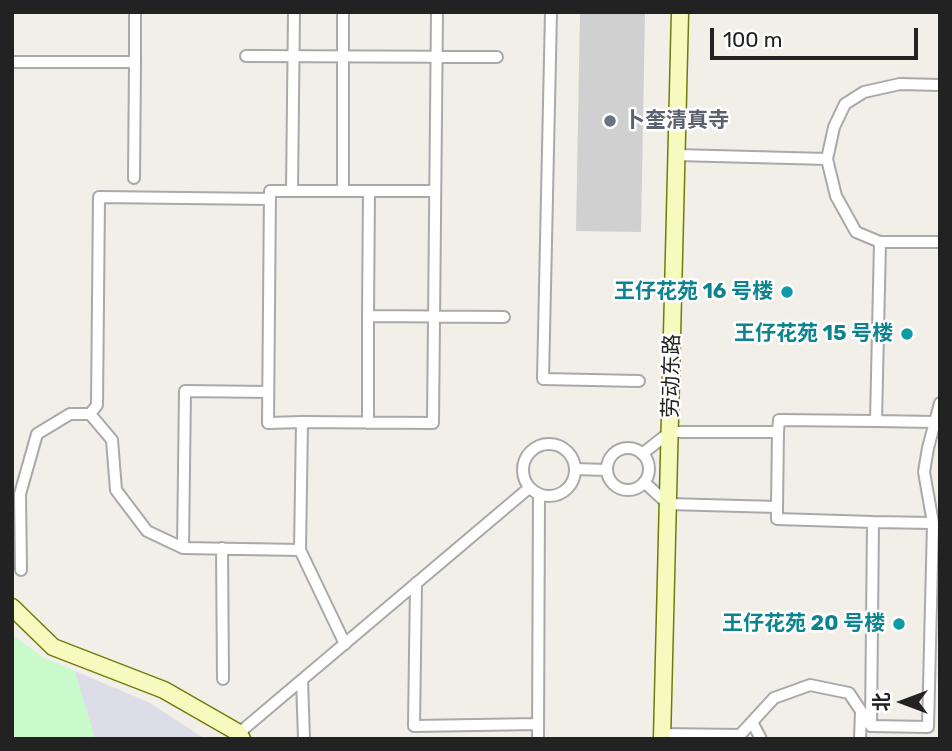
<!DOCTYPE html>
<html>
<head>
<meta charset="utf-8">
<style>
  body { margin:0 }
  #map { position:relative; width:952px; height:751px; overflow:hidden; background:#f2efe9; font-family:Rubik,"Noto Sans SC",sans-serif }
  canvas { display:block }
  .frame { position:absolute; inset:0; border:14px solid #222; pointer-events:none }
  .north { position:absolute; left:868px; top:667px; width:70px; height:70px; -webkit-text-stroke:5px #fff; paint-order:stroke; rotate:270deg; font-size:19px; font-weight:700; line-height:28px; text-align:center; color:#222 }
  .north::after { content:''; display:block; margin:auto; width:24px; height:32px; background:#222; clip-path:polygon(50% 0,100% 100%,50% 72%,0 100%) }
  .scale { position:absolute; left:710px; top:28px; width:208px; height:32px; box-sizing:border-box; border:4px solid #222; border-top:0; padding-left:9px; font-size:21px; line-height:24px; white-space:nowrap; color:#222; -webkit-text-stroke:5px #fff; paint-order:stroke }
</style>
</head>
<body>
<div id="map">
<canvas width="952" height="751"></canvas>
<div class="frame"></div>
<div class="north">北</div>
<div class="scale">100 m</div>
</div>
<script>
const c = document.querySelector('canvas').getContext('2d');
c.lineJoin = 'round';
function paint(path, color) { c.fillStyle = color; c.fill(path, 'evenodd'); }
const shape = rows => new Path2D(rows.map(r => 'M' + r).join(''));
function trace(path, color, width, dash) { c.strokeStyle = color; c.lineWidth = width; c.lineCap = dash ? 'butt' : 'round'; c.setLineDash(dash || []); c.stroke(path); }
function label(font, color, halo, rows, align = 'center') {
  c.font = font + ' Rubik,"Noto Sans SC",sans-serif'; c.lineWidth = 5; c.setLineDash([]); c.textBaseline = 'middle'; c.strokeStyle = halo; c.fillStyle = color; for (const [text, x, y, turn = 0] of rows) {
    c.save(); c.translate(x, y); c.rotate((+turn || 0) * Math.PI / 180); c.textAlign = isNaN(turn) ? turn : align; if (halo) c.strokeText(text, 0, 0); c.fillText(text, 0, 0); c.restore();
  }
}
paint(shape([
  [580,12,645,12,641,232,576,231]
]), '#d0d0d0');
paint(shape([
  [12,635,44,658,150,703,205,739,12,739]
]), '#c8facc');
paint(shape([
  [75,671,150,703,205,739,95,739]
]), '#dddde8');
const street = shape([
  [551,12,543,379,639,381],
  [246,56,497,57],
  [12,62,135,62,134,178],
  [135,62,135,12],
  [940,85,900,84,864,92,845,104,834,127,827,159,836,196,856,232,880,242,940,242],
  [677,155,827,159],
  [292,191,294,12],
  [343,191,343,12],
  [880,242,876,421,934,422],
  [368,316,369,191],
  [268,392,185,391,183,548,300,550],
  [302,422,268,423,270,191,435,191],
  [368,423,368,316,504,317],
  '523 470a26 26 0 1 1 52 0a26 26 0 1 1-52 0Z',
  '607 469a21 21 0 1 1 42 0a21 21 0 1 1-42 0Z',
  [642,454,670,432,778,432,779,420,876,421],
  [575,469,607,470],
  [644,482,668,504,777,507,777,519,873,522],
  [777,507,778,432],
  [183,548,147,531,116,490,112,440,90,414,97,405,99,197,270,199],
  [222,548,223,679],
  [21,570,20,494,37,434,70,414,90,414],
  [416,583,414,726,538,724],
  [345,644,300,550,302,422,433,423,437,12],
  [302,680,304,739],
  [752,722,761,739],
  [871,725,873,522,933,523,924,472,928,448,940,403],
  [239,733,529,488],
  [662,734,740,735,774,698,810,685,849,693,871,726,928,727,933,523],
  [538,739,539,494],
  [860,739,861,711]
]);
const secondary = shape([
  [12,607,53,647,164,690,239,733,242,739],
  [662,739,680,12]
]);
trace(street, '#a9a9a9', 14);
trace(secondary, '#707d05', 19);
trace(street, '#fff', 10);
trace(secondary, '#f7fabf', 16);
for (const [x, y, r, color] of [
  [610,121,7,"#6b7280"],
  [787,292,7,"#0f9aa8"],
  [907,334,7,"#0f9aa8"],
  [899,624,7,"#0f9aa8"]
]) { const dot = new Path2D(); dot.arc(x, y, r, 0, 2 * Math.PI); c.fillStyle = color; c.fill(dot); trace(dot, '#fff', 2.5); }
label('bold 21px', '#5b616d', '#fff', [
  ["卜奎清真寺",624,121]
], 'left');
label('bold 21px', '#0d838f', '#fff', [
  ["王仔花苑 16 号楼",773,292],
  ["王仔花苑 15 号楼",893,334],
  ["王仔花苑 20 号楼",885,624]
], 'right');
label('21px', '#222', '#fff', [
  ["劳动东路",672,376,-89]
]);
</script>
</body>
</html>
